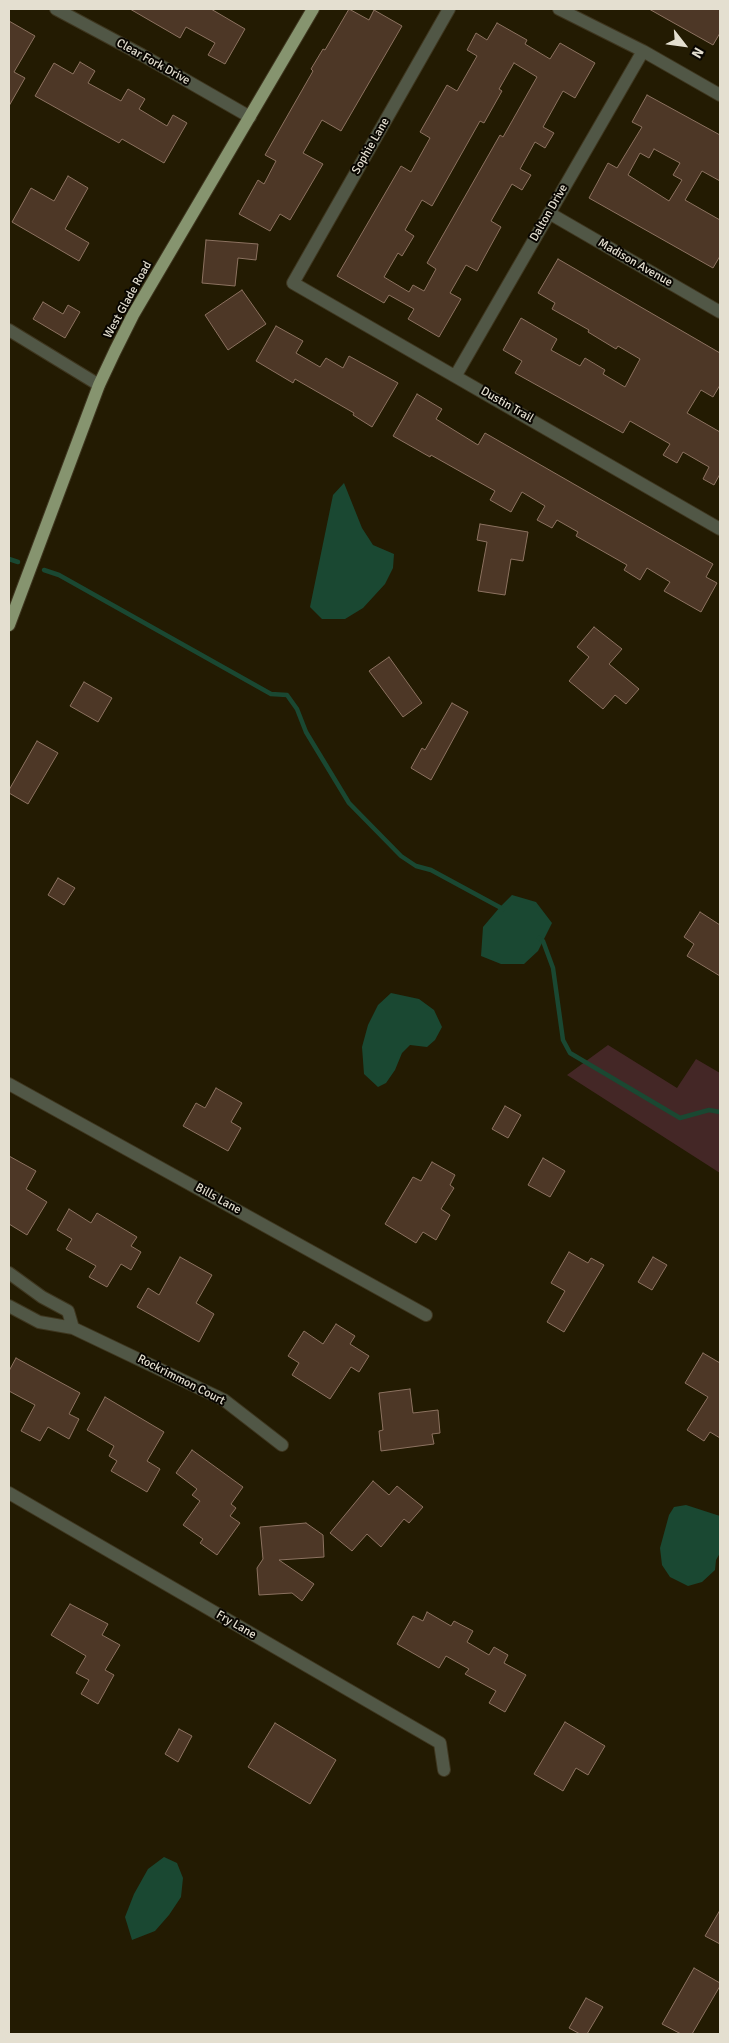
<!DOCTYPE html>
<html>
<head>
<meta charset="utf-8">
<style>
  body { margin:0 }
  #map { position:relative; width:729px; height:2043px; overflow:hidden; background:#231b02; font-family:Signika,sans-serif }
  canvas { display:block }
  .frame { position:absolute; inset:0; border:10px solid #e4dfd0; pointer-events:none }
  .north { position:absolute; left:659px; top:20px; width:50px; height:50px; -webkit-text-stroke:4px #090601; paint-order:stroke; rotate:120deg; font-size:14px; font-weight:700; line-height:20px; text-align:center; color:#e4dfd0 }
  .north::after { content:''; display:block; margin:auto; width:18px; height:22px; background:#e4dfd0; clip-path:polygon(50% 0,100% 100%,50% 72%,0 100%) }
</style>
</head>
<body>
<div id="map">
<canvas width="729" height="2043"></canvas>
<div class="frame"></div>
<div class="north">N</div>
</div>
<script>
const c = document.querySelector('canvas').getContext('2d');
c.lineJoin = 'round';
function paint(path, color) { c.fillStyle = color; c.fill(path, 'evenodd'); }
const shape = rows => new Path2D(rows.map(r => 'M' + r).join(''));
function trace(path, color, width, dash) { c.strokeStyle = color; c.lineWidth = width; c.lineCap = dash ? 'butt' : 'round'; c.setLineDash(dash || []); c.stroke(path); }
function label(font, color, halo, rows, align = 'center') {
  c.font = font + ' Signika,sans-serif'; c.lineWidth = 4; c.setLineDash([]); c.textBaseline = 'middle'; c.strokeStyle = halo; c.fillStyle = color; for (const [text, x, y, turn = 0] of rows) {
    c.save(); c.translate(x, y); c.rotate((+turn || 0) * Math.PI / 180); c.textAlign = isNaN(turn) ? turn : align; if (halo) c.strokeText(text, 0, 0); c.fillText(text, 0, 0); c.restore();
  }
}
paint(shape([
  [608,1045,677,1088,696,1059,720,1073,720,1173,567,1075]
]), '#442726');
paint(shape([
  [344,483,362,528,373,545,394,554,393,568,385,584,363,608,345,619,322,619,310,607,333,495],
  [512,895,536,902,552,923,538,951,524,964,501,964,481,956,483,927,500,907],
  [391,993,419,999,434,1010,442,1027,435,1040,427,1047,410,1045,402,1053,395,1070,386,1083,378,1087,364,1074,362,1047,368,1025,378,1005],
  [686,1505,720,1516,720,1553,716,1560,715,1570,702,1582,688,1586,670,1577,662,1565,660,1548,669,1515,674,1507],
  [164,1857,177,1863,183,1878,181,1897,169,1915,155,1931,132,1940,125,1917,134,1894,148,1869]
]), '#1a4832');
trace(shape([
  [9,559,18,562],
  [44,570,59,575,271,694,287,695,297,709,306,732,349,803,401,856,416,866,431,870,503,909],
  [539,938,543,941,553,968,563,1040,570,1053,680,1118,709,1110,720,1112]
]), '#1a4832', 4.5);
const building = shape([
  [130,9,211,9,245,29,225,64,208,55,215,43,186,27,180,38,130,9],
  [349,9,369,20,374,10,402,26,341,131,322,120,303,153,323,164,290,220,280,214,270,231,239,214,258,180,264,184,276,161,265,155,313,71,311,69,323,49,325,50,349,9],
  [649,9,720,9,720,33,713,45,649,9],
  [9,21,35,36,14,72,25,78,9,106,9,21],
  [497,23,527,40,525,44,550,59,560,43,595,63,575,98,563,91,543,127,554,133,545,148,535,142,520,169,531,175,522,190,512,184,491,221,501,227,485,256,477,271,466,265,450,293,461,299,439,337,408,319,414,309,389,295,384,303,337,276,401,166,411,172,430,138,420,132,447,85,457,91,477,56,467,50,476,33,487,40,497,23],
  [514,63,537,77,503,137,500,135,427,263,436,269,424,291,413,285,409,292,384,277,398,253,402,256,414,236,405,230,422,200,432,206,480,121,484,123,502,91,499,89,514,63],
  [80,62,95,71,88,83,121,101,128,89,145,99,139,109,167,126,173,115,187,123,164,163,122,139,119,143,35,96,54,63,73,74,80,62],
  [647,95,720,135,720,181,702,171,685,200,720,220,720,256,713,268,589,198,608,163,617,168,642,127,632,122,647,95],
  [654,149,680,163,673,175,682,180,669,201,628,175,640,153,649,158,654,149],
  [68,176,88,188,65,229,89,243,79,261,12,222,31,188,54,201,68,176],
  [206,240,258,244,256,260,238,258,235,286,202,283,206,240],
  [558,259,720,353,720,385,713,397,701,390,687,413,720,432,720,474,714,485,703,479,709,467,683,452,677,463,663,455,670,444,630,421,623,433,515,373,522,361,503,350,521,318,557,339,551,350,580,366,585,358,605,370,603,374,625,387,640,359,618,346,616,349,588,332,589,330,552,309,555,303,538,293,558,259],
  [242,290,266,324,228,350,205,315,242,290],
  [43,302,63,314,68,305,80,312,65,338,33,319,43,302],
  [276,326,303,341,296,353,320,367,326,358,343,368,349,356,398,383,372,427,353,415,354,413,295,379,293,383,256,361,276,326],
  [417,394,442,409,436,419,478,445,485,433,713,564,706,577,717,583,701,612,664,591,670,582,647,568,640,580,624,570,627,565,576,536,578,532,557,520,552,528,537,520,545,506,522,492,511,512,490,500,495,491,431,455,430,457,393,436,417,394],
  [480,524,528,532,523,561,511,559,505,595,478,591,487,542,477,540,480,524],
  [594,627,622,649,609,664,639,689,626,704,615,695,603,709,569,681,589,657,577,647,594,627],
  [389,657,422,703,403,717,369,671,389,657],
  [84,682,112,698,98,722,70,706,84,682],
  [452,703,468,712,431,780,411,768,422,748,425,750,452,703],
  [37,741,58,753,28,804,9,793,9,790,37,741],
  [58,878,75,888,64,905,48,895,58,878],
  [700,912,720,925,720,976,687,956,694,944,684,937,700,912],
  [216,1088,242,1103,231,1122,241,1128,228,1151,183,1126,196,1103,205,1108,216,1088],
  [505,1106,521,1115,508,1138,492,1129,505,1106],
  [9,1156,36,1171,26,1189,47,1202,27,1235,9,1224,9,1156],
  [543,1158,565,1171,550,1197,528,1185,543,1158],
  [432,1162,455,1175,450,1185,454,1188,441,1209,450,1215,436,1240,423,1232,416,1243,385,1224,413,1177,421,1181,432,1162],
  [69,1209,91,1223,97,1213,137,1237,131,1246,141,1252,131,1270,121,1264,107,1287,89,1277,96,1266,66,1249,72,1239,57,1230,69,1209],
  [569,1252,588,1263,591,1258,604,1265,564,1332,547,1322,565,1291,551,1283,569,1252],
  [180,1257,212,1275,196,1303,214,1314,199,1342,137,1307,148,1288,159,1295,180,1257],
  [653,1257,667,1265,652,1290,638,1282,653,1257],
  [336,1324,355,1336,350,1344,369,1356,359,1372,351,1367,330,1399,292,1375,299,1363,288,1356,304,1331,323,1344,336,1324],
  [703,1353,720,1363,720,1438,710,1432,704,1441,687,1430,708,1397,685,1383,703,1353],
  [16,1358,80,1393,69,1414,79,1419,69,1439,48,1427,40,1441,21,1431,35,1405,9,1391,9,1371,16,1358],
  [410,1389,413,1413,438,1410,440,1433,432,1434,434,1444,381,1451,379,1431,383,1430,379,1393,410,1389],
  [105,1397,164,1432,147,1461,160,1469,147,1492,111,1471,117,1461,109,1456,114,1446,87,1430,105,1397],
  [192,1450,243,1487,231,1504,236,1508,230,1516,240,1523,217,1555,200,1543,203,1539,183,1525,200,1501,192,1495,197,1489,176,1473,192,1450],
  [373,1481,389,1495,397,1486,423,1507,409,1523,404,1519,381,1547,367,1534,352,1551,330,1533,373,1481],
  [306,1523,323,1535,324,1557,279,1560,314,1584,302,1601,292,1593,259,1595,257,1568,263,1559,260,1527,306,1523],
  [70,1604,108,1624,102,1635,120,1645,105,1670,114,1675,98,1704,81,1694,89,1680,76,1673,86,1656,51,1635,70,1604],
  [427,1612,451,1626,454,1621,473,1631,467,1642,489,1655,494,1647,508,1655,504,1663,526,1675,505,1712,489,1703,496,1691,465,1674,469,1669,446,1656,439,1668,397,1644,413,1616,423,1621,427,1612],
  [565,1722,605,1746,588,1775,576,1768,563,1791,534,1774,565,1722],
  [275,1723,336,1760,310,1804,248,1767,275,1723],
  [179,1729,192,1736,178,1762,165,1754,179,1729],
  [720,1910,720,1944,705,1936,720,1910],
  [694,1968,720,1983,720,1986,692,2034,681,2034,662,2024,694,1968],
  [586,1998,603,2007,587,2034,580,2034,569,2028,586,1998]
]);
paint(building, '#4d3726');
trace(building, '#8c7260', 1);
const minor = shape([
  [56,9,142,55,250,117],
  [449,9,293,283,720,529],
  [559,9,643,51,720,95],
  [549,213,720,312],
  [9,330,99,385],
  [456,375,643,51],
  [9,1084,426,1315],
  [9,1273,42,1297,68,1311,73,1328],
  [9,1306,39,1322,73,1328,224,1400,282,1445],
  [9,1493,440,1743,444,1770]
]);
const major = shape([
  [9,625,99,385,115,351,133,315,313,9]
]);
trace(minor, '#3e361f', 14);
trace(major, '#3e361f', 14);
trace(minor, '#515746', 12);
trace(major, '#86946f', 12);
label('12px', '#e4dfd0', '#090601', [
  ["Clear Fork Drive",153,62,29],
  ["Sophie Lane",371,146,-60],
  ["Dalton Drive",549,213,-60],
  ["Madison Avenue",635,263,30],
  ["West Glade Road",128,300,-61],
  ["Dustin Trail",507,405,30],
  ["Bills Lane",218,1199,29],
  ["Rockrimmon Court",181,1380,27],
  ["Fry Lane",236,1625,30]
]);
</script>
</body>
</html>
